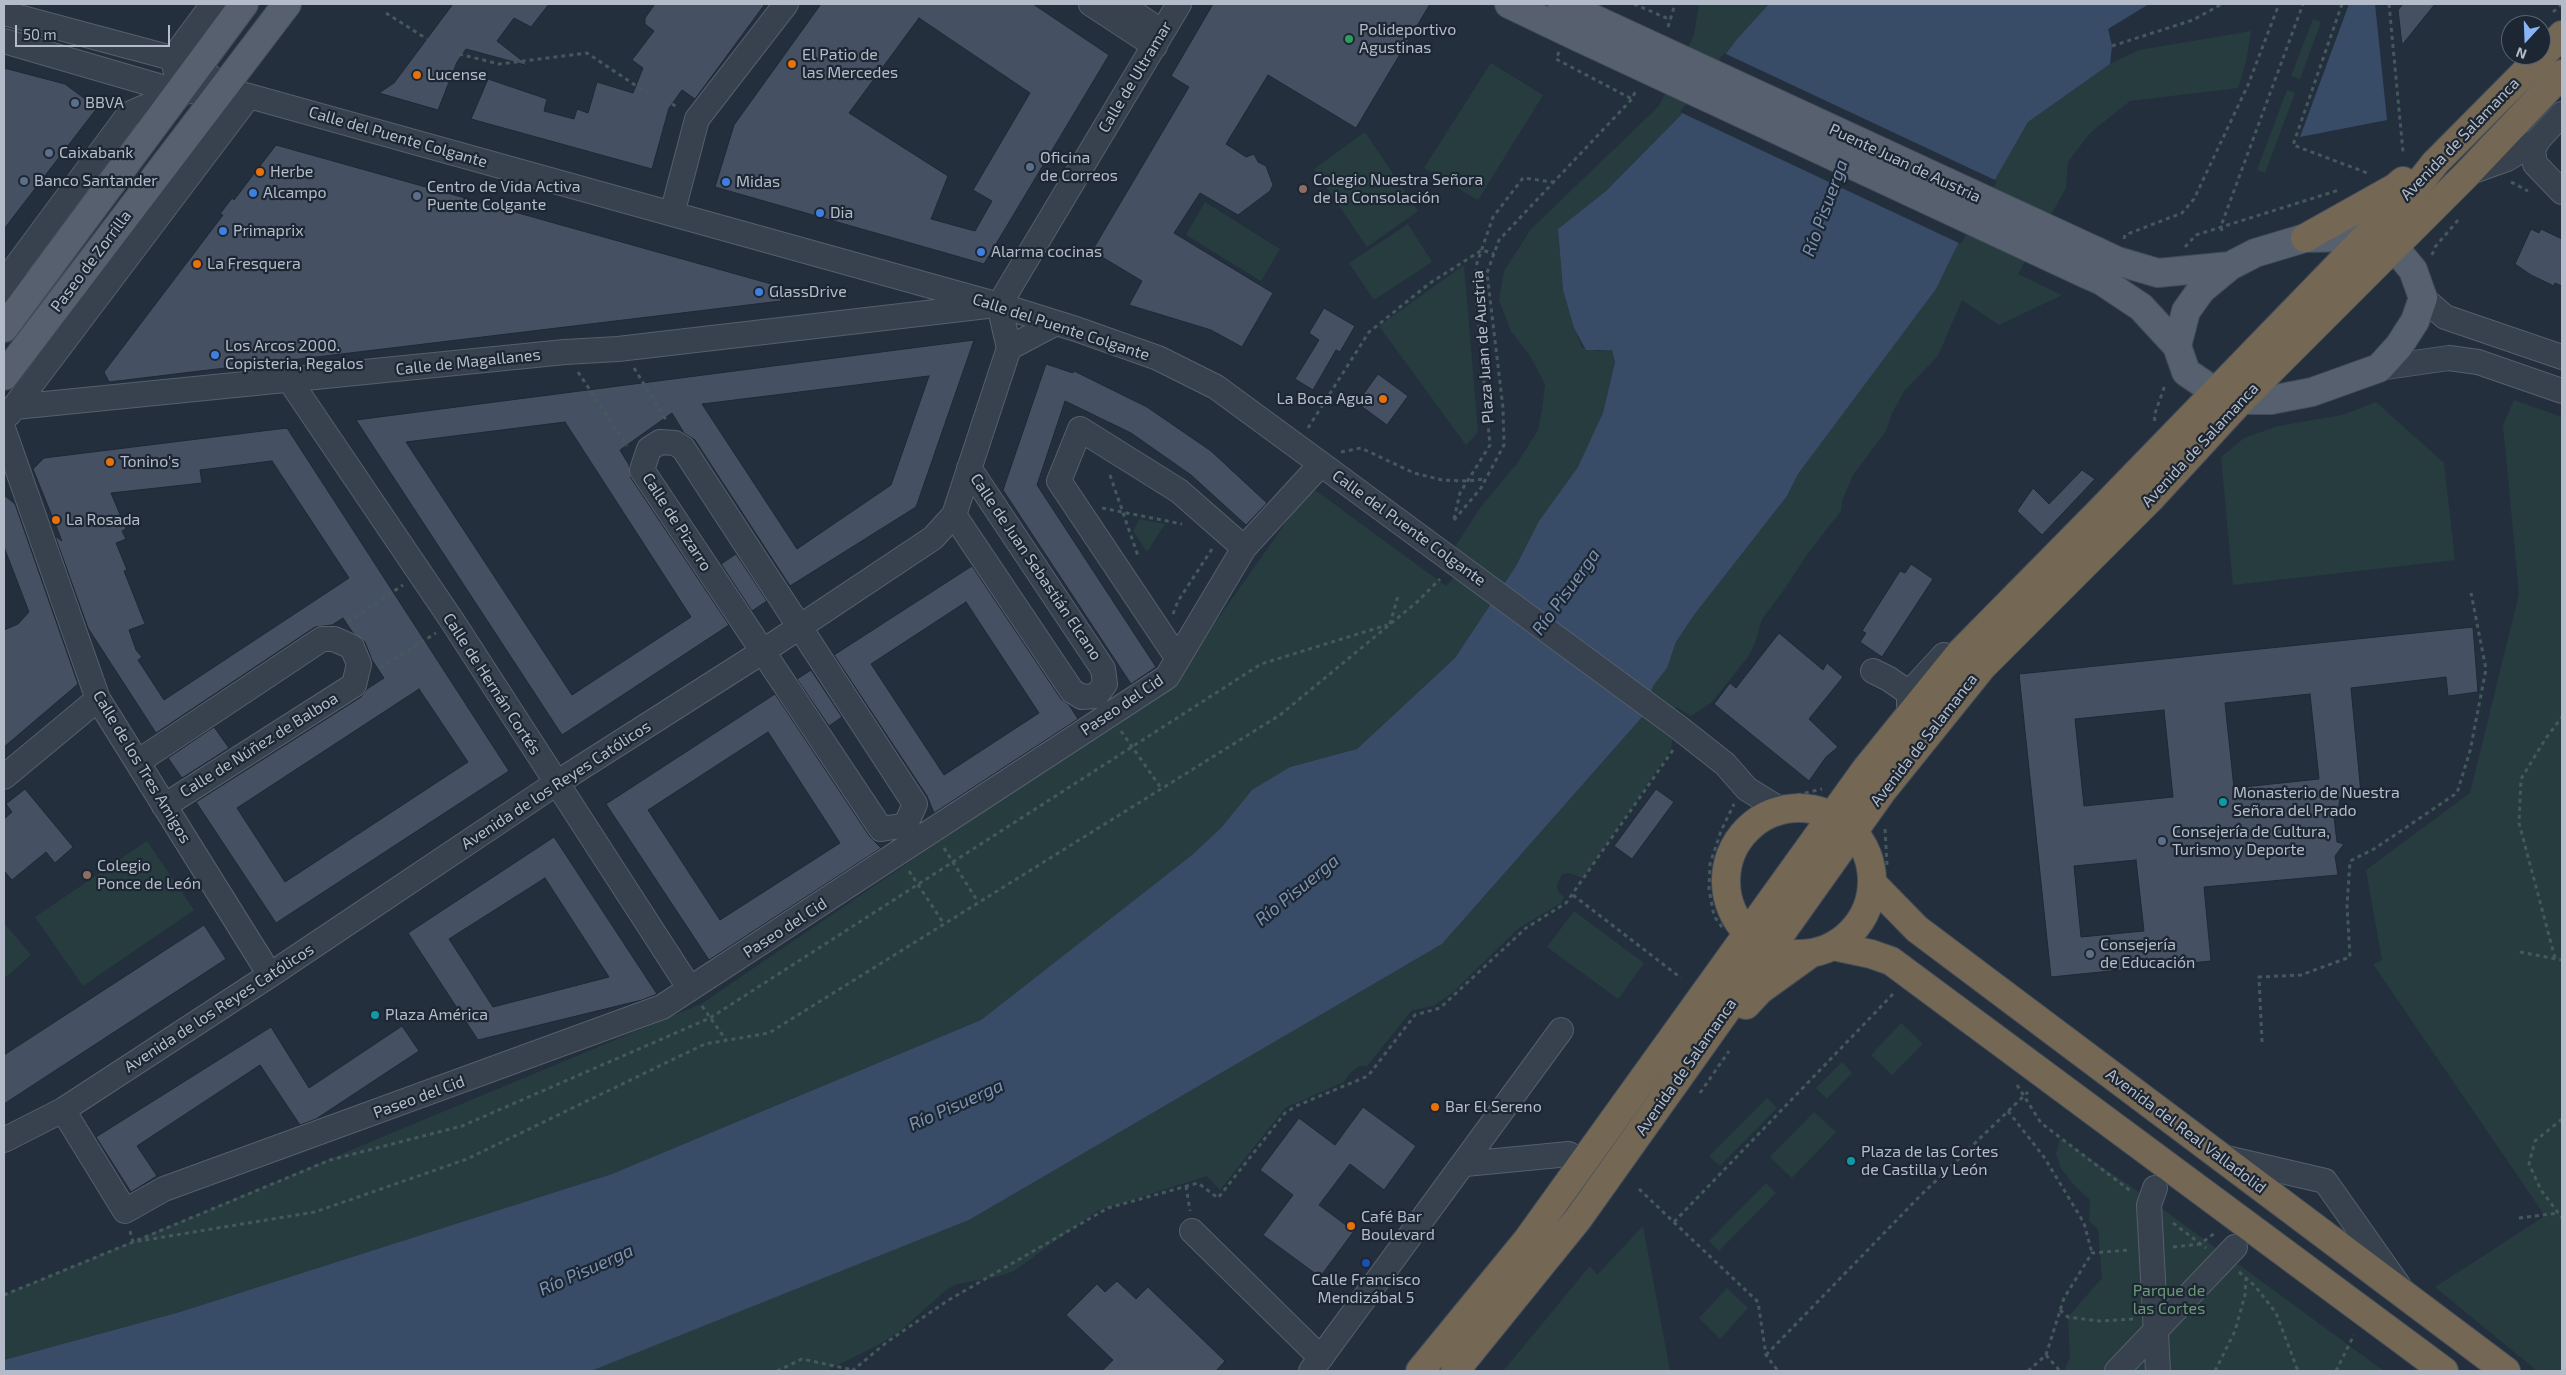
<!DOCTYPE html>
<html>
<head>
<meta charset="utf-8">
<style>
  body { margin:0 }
  #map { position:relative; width:2566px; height:1375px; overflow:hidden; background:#242f3e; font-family:"Exo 2",sans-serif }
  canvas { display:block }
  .frame { position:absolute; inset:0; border:5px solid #b4bcc9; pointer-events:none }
  .north { position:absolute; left:2501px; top:15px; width:50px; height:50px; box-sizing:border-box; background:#1d2633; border:1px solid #59626f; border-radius:50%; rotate:200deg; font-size:14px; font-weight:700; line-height:20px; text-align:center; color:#b4bcc9 }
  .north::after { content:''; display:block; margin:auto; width:18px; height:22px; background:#8ab4f8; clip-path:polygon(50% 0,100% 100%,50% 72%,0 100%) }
  .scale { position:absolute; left:15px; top:25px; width:155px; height:22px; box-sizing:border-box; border:2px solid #b4bcc9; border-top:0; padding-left:6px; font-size:15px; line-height:18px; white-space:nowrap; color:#b4bcc9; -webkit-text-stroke:4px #1d2633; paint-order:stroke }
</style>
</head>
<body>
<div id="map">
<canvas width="2566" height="1375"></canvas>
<div class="frame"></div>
<div class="north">N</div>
<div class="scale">50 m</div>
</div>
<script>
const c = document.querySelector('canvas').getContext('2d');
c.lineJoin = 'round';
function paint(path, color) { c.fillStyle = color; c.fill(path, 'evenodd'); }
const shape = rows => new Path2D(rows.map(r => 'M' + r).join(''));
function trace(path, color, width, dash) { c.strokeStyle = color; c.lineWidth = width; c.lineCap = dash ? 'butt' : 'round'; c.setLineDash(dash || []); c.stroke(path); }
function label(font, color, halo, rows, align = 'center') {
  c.font = font + ' "Exo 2",sans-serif'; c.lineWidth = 4.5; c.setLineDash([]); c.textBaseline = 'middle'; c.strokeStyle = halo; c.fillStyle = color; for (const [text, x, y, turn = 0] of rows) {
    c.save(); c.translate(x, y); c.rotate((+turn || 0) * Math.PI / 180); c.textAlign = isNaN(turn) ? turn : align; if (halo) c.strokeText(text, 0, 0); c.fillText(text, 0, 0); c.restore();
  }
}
paint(shape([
  [1699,4,1769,4,1737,39,1680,116,1606,191,1558,229,1563,290,1574,328,1582,347,1598,351,1612,349,1615,362,1603,413,1595,433,1578,467,1539,521,1516,566,1455,658,1357,749,1290,767,1192,855,981,1020,612,1174,180,1312,4,1360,4,1295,701,1004,1173,682,1311,487,1446,586,1453,578,1464,583,1479,564,1455,547,1480,508,1518,462,1538,430,1542,410,1545,384,1530,356,1511,331,1499,300,1504,271,1531,229,1659,106,1694,35],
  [2313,19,2321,22,2300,79,2291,76],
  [2251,31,2246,62,2238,88,2130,101,2090,133,2068,162,2066,188,2018,274,2062,295,1999,325,1962,300,1938,356,1905,390,1892,413,1886,431,1853,475,1842,501,1841,511,1808,553,1784,590,1762,619,1755,643,1748,657,1712,702,1691,716,1676,707,1660,730,1672,739,1671,750,1585,875,1581,878,1570,873,1562,874,1557,885,1558,891,1564,897,1561,903,1519,928,1451,994,1433,1006,1412,1010,1367,1066,1359,1066,1348,1075,1344,1082,1285,1108,1220,1190,1207,1176,1097,1211,1014,1271,996,1277,957,1284,946,1290,900,1331,878,1345,826,1371,591,1371,969,1220,1442,944,1643,716,1653,686,1667,668,1676,642,1694,615,1787,496,1798,474,1936,289,1957,246,2028,122,2110,64,2139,50],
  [1491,63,1543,95,1478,200,1424,168],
  [2287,90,2295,93,2265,173,2257,170],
  [1365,132,1418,211,1367,247,1314,169],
  [1205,202,1280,249,1261,281,1186,235],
  [1408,224,1432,262,1374,300,1349,263],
  [1464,265,1478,432,1466,445,1379,326],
  [2514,400,2562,417,2562,1371,2537,1371,2435,1287,2545,1216,2373,964,2382,960,2366,870,2470,793,2519,594,2503,425],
  [2376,402,2444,463,2455,560,2233,585,2221,457,2244,438,2278,426,2342,415],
  [1139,519,1165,524,1147,552,1133,531],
  [147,841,194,910,83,986,35,917],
  [1574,911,1644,963,1618,999,1547,947],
  [4,923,31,955,6,977,4,975],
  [1901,1023,1923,1044,1892,1075,1871,1055],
  [1842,1062,1852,1073,1827,1099,1816,1088],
  [1767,1098,1777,1108,1720,1166,1709,1156],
  [1814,1112,1836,1132,1792,1178,1770,1157],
  [2060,1138,2149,1199,2384,1371,2064,1371,2070,1357,2068,1317,2102,1278,2098,1229,2089,1221,2090,1200,2072,1183,2061,1168,2056,1154],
  [1766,1183,1776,1193,1719,1251,1709,1241],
  [1643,1226,1670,1371,1503,1371,1590,1266,1597,1275],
  [1727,1288,1748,1308,1720,1339,1699,1318]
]), '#263c3f');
paint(shape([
  [1769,4,2149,4,2108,29,2112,46,2110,64,2028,122,1957,246,1936,289,1798,474,1787,496,1694,615,1676,642,1667,668,1653,686,1643,716,1442,944,969,1220,591,1371,4,1371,4,1360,180,1312,612,1174,981,1020,1192,855,1222,827,1252,790,1290,767,1357,749,1455,658,1516,566,1539,521,1578,467,1603,413,1615,362,1612,350,1586,350,1574,328,1563,290,1558,229,1606,191,1680,116,1737,39],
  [2349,4,2375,4,2387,120,2300,137]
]), '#394c67');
paint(shape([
  [1724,53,1997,181,1961,244,1680,112]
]), '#242f3e');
const building = shape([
  [453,4,549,4,531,27,514,18,497,41,529,66,466,49,457,62,438,110,379,93,394,83,453,4],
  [655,4,765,4,695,99,682,90,669,108,652,169,471,119,488,79,547,99,544,111,574,119,577,109,588,113,597,82,633,93,643,68,632,60,654,31,645,24,645,18,655,4],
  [821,4,1033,4,1109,55,984,264,715,187,734,125,821,4],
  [919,18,1030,93,973,190,992,201,975,231,931,219,948,176,849,113,919,18],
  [1213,4,1430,4,1356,128,1268,75,1226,144,1246,157,1254,154,1258,162,1266,166,1273,185,1270,191,1238,215,1200,193,1174,233,1273,293,1242,347,1211,330,1129,305,1142,281,1092,251,1189,87,1171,76,1213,4],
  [2403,4,2435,4,2402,45,2398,10,2403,4],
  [4,68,65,84,97,108,4,229,4,68],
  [276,145,782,287,781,301,109,382,104,372,223,215,220,214,232,198,234,200,276,145],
  [2531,229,2539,233,2541,229,2562,239,2562,286,2555,283,2554,286,2531,275,2515,264,2531,229],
  [1324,308,1355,326,1340,352,1336,350,1313,390,1295,379,1319,340,1309,333,1324,308],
  [974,340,916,507,790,586,695,440,684,433,672,413,620,450,629,465,631,478,729,625,562,735,356,420,974,340],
  [929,376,891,485,797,549,702,404,929,376],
  [565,422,691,617,572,695,406,442,565,422],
  [1046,364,1073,373,1074,371,1147,407,1211,451,1267,503,1246,525,1191,475,1131,433,1065,401,1037,485,1156,667,1131,684,1003,490,1046,364],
  [1378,374,1408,396,1387,425,1357,403,1378,374],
  [287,428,509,771,276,923,196,802,361,697,367,689,384,678,372,660,365,642,353,633,343,618,332,625,315,627,156,733,88,628,55,536,62,541,33,469,44,458,287,428],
  [272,461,349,578,164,700,138,660,142,657,136,650,129,630,145,624,124,571,127,570,116,543,126,539,122,531,126,529,111,493,202,483,200,470,272,461],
  [419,689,468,762,285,882,237,808,419,689],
  [2082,470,2095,479,2042,535,2017,511,2033,488,2049,504,2082,470],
  [4,495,15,504,78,684,4,747,4,630,18,624,29,612,4,547,4,495],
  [736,554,767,601,752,611,721,564,736,554],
  [1911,564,1933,579,1882,657,1860,642,1866,633,1862,631,1900,571,1905,573,1911,564],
  [972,566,1061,699,1069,705,1078,719,934,813,927,796,834,655,972,566],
  [966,602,1039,713,944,775,871,664,966,602],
  [2473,627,2478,692,2448,696,2446,677,2351,688,2361,794,2340,797,2338,813,2334,817,2337,842,2344,844,2335,856,2338,875,2204,887,2211,961,2051,977,2019,674,2473,627],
  [2310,694,2319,779,2234,788,2225,703,2310,694],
  [2164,710,2173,797,2084,806,2075,719,2164,710],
  [2136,860,2144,931,2081,937,2074,866,2136,860],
  [1779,633,1823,670,1827,663,1843,677,1809,719,1838,747,1826,757,1809,781,1714,704,1730,683,1736,688,1779,633],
  [811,670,842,717,829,726,797,679,811,670],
  [775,694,870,837,881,848,709,960,606,804,775,694],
  [768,732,840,843,720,920,648,810,768,732],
  [214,727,229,748,182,778,168,758,214,727],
  [25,789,73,847,55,863,46,852,12,880,4,871,4,819,12,812,6,804,25,789],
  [1656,789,1674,802,1632,859,1614,846,1656,789],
  [554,837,657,994,642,1000,478,1040,408,933,554,837],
  [545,878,609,977,493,1007,449,939,545,878],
  [204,925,226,959,4,1104,4,1055,204,925],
  [402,1026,419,1051,316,1119,300,1125,260,1065,137,1146,157,1176,131,1192,96,1137,271,1027,309,1088,402,1026],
  [1363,1107,1416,1146,1384,1190,1350,1164,1319,1205,1354,1231,1320,1277,1263,1235,1293,1195,1260,1170,1299,1118,1335,1145,1363,1107],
  [1117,1281,1136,1299,1148,1287,1225,1361,1216,1371,1102,1371,1113,1360,1066,1315,1097,1284,1105,1292,1117,1281]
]);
paint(building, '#455162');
trace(building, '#1f2835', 1);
const minor = shape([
  [1091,4,1155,46],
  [1121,4,1162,32],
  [4,13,198,65,210,77],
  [4,41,179,92,222,89,249,96,999,305,1076,329,1158,358,1216,387,1321,464,1678,727,1725,764,1747,789,1781,810],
  [176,73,173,58,213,4],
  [2538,140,2533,150,2535,164,2562,192],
  [2468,173,2507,159,2538,140,2562,114],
  [672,214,697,119,786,4],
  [2423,298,2445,317,2562,357],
  [999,305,1179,4],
  [4,322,15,268,129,114,179,92],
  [1009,348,1056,323],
  [2379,368,2449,358,2478,362,2562,391],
  [290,381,453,622,690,989],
  [15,407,565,352,618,349,987,306],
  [9,414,249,96],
  [4,431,98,699,270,975],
  [660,442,675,443,683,448,915,804,907,822,901,826,881,829,642,470,649,449,660,442],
  [954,515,1072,691,1082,697,1096,696,1105,684,1103,669,969,468],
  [1178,659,1059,481,1080,429,1179,491,1244,548],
  [1873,671,1889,679,1909,693],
  [1909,714,1909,693,1944,655],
  [139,761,322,639,334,639,352,647,359,664,354,685,164,806],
  [4,777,98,699],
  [63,1110,125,1211,164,1189,662,1007,1167,677,1244,548,1321,464],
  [4,1140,63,1110,270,975,555,784,762,652,933,538,954,515,1009,348,999,305],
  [2222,1157,2325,1181,2399,1286],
  [1465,1164,1569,1154],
  [2155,1188,2149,1205,2158,1371],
  [1192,1231,1321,1358],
  [1311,1371,1561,1030],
  [2117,1371,2235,1247]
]);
const major = shape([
  [1509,4,1580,38],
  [1562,4,1590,17],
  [2363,237,2393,246,2413,270,2423,298,2415,321,2399,346,2379,368,2312,392,2271,400,2241,400,2214,391,2186,372,2177,346,2186,311,2201,290,2230,266,2255,253,2305,238,2363,237],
  [2096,251,2117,261,2158,273,2230,266],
  [2086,274,2102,281,2141,307,2177,346],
  [4,328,244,4],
  [4,376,287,4]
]);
const highway = shape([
  [2305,238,2396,187,2403,181],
  '1726 881a73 73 0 1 1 146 0a73 73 0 1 1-146 0Z',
  [1872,883,1917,929,2506,1371],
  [1833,946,1871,954,1891,961,2444,1371],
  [1746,1005,1760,990,1810,954],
  [1420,1371,1528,1239,1866,769,1960,653,2101,510,2424,177,2435,163,2562,35],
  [1455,1371,1578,1219,1883,790,1982,667,2150,499,2241,400,2468,173,2562,74]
]);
trace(minor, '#565f6c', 26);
trace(major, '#414a57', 30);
trace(highway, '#434c59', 30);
trace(shape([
  [1634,4,1671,20],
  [2342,4,2293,145,2370,174],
  [2389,4,2403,152],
  [2553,12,2562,4],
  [386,13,427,39],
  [1668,27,1675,4],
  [2112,46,2193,20,2222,4],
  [1559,52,1556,59,1632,99],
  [459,54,499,64,587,53,647,93],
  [672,104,679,108],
  [2511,182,2528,191],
  [2222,231,2221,226,2303,4],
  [2124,239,2125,235,2182,213,2194,199,2248,85,2279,4],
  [2185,247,2196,235,2339,190],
  [2432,255,2435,247,2459,219],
  [634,368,666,420],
  [578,372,627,446],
  [2155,421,2154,416,2165,385],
  [1308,428,1369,332,1430,283,1482,250,1494,254],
  [1341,452,1361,448,1414,473,1442,480,1467,481,1485,479],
  [1110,475,1138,556],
  [1102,508,1182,524],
  [1454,519,1460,493,1490,445,1476,296,1476,266,1493,217,1523,178,1553,182],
  [1454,520,1481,488,1504,445,1503,408,1487,273,1499,240,1632,99,1636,90],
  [1173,614,1178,601,1212,549],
  [348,622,403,585],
  [1390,624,1398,596],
  [380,668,436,633],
  [1121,731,1161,788],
  [1797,795,1822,789],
  [1885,829,1887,865],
  [944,848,978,902],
  [909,871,944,924],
  [1573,895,1681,978],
  [1722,927,1714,916,1709,889,1710,864,1721,831,1734,804],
  [2520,952,2562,960],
  [2555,958,2519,823,2521,779,2546,738,2562,717],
  [702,1006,726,1040],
  [2262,1042,2259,977,2301,975,2350,957,2347,906,2350,861,2374,849,2457,793,2470,751,2486,669,2471,593],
  [2017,1085,2041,1123,2132,1192],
  [1700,1093,1729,1051],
  [2008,1111,2044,1157,2084,1223,2092,1253],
  [2562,1119,2535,1141,2529,1164,2541,1190,2562,1218],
  [1186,1186,1190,1211],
  [1639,1189,1758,1302,1766,1355,1778,1371],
  [2519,1218,2558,1213],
  [1674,1222,1894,993],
  [2173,1223,2206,1248],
  [130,1231,133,1242,330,1160,462,1126,710,1018,1261,664,1387,625],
  [2173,1247,2200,1244,2215,1233],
  [2239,1272,2255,1286,2276,1313,2298,1371],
  [4,1295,133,1242,315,1212,467,1159,705,1044,769,1033,1280,715,1417,602,1440,579],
  [2060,1310,2068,1317,2099,1321,2135,1319],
  [1766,1355,1919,1197,2028,1092],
  [2046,1355,2060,1371],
  [777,1371,802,1359,853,1370],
  [852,1371,887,1342,947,1301,1108,1208,1198,1183,1218,1198,1285,1113,1296,1106,1368,1076,1415,1015,1440,1008,1526,928,1566,903,1673,750],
  [2028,1371,2046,1355,2064,1298,2092,1253,2129,1250],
  [2215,1371,2235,1331,2245,1295,2246,1278],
  [2336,1371,2354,1335]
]), '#44595c', 3, [4, 4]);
trace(minor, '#38414e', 24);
trace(major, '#56606e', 28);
trace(highway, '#746855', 28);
const majorBridge = shape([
  [1590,17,2096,251],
  [1580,38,2086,274]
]);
trace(majorBridge, '#414a57', 30, []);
trace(majorBridge, '#56606e', 28);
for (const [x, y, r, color] of [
  [1349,39,5,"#2e9e5b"],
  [792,64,5,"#e8710a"],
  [417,75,5,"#e8710a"],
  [75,103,5,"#5c6f8a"],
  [49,153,5,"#5c6f8a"],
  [1030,167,5,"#5c6f8a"],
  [260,172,5,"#e8710a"],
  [24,181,5,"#5c6f8a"],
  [726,182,5,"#3f7fe0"],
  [1303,189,5,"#8d6e63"],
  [253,193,5,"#3f7fe0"],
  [417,196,5,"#5c6f8a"],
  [820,213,5,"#3f7fe0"],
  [223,231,5,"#3f7fe0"],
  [981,252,5,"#3f7fe0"],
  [197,264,5,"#e8710a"],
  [759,292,5,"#3f7fe0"],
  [215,355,5,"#3f7fe0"],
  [1383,399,5,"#e8710a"],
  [110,462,5,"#e8710a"],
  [56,520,5,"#e8710a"],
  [2223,802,5,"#0f9aa8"],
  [2162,841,5,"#5c6f8a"],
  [87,875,5,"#8d6e63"],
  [2090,954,5,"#5c6f8a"],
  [375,1015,5,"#0f9aa8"],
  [1435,1107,5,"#e8710a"],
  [1851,1161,5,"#0f9aa8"],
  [1351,1226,5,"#e8710a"],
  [1366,1263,5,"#1a4fb4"]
]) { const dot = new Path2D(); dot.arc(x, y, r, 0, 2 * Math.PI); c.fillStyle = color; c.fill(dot); trace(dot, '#1d2633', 2); }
label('16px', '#b4bcc9', '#1d2633', [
  ["Polideportivo",1359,30],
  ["Agustinas",1359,48],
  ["El Patio de",802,55],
  ["las Mercedes",802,73],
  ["Lucense",427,75],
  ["BBVA",85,103],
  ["Caixabank",59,153],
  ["Oficina",1040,158],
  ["de Correos",1040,176],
  ["Herbe",270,172],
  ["Colegio Nuestra Señora",1313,180],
  ["de la Consolación",1313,198],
  ["Banco Santander",34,181],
  ["Midas",736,182],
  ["Centro de Vida Activa",427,187],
  ["Puente Colgante",427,205],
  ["Alcampo",263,193],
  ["Dia",830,213],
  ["Primaprix",233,231],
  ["Alarma cocinas",991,252],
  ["La Fresquera",207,264],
  ["GlassDrive",769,292],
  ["Los Arcos 2000.",225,346],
  ["Copisteria, Regalos",225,364],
  ["La Boca Agua",1373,399,"right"],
  ["Tonino's",120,462],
  ["La Rosada",66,520],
  ["Monasterio de Nuestra",2233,793],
  ["Señora del Prado",2233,811],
  ["Consejería de Cultura,",2172,832],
  ["Turismo y Deporte",2172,850],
  ["Colegio",97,866],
  ["Ponce de León",97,884],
  ["Consejería",2100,945],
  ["de Educación",2100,963],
  ["Plaza América",385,1015],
  ["Bar El Sereno",1445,1107],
  ["Plaza de las Cortes",1861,1152],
  ["de Castilla y León",1861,1170],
  ["Café Bar",1361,1217],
  ["Boulevard",1361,1235],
  ["Calle Francisco",1366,1280,"center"],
  ["Mendizábal 5",1366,1298,"center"]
], 'left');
label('16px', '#b4bcc9', '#1d2633', [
  ["Calle de Ultramar",1135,77,-59],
  ["Calle del Puente Colgante",398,137,16],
  ["Avenida de Salamanca",2460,139,-46],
  ["Puente Juan de Austria",1905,163,25],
  ["Paseo de Zorrilla",91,261,-53],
  ["Calle del Puente Colgante",1061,327,18],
  ["Plaza Juan de Austria",1483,347,-94],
  ["Calle de Magallanes",468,362,-6],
  ["Avenida de Salamanca",2200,445,-47],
  ["Calle de Pizarro",677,522,57],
  ["Calle del Puente Colgante",1409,528,36],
  ["Calle de Juan Sebastián Elcano",1036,567,56],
  ["Calle de Hernán Cortés",492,684,57],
  ["Paseo del Cid",1122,705,-34],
  ["Avenida de Salamanca",1924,740,-52],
  ["Calle de Núñez de Balboa",259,745,-32],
  ["Calle de los Tres Amigos",142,767,59],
  ["Avenida de los Reyes Católicos",556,785,-33],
  ["Paseo del Cid",785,928,-33],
  ["Avenida de los Reyes Católicos",219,1008,-33],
  ["Avenida de Salamanca",1686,1067,-55],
  ["Paseo del Cid",419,1097,-20],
  ["Avenida del Real Valladolid",2186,1131,37]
]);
label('16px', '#6b9a76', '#1d2633', [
  ["Parque de",2169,1291],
  ["las Cortes",2169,1309]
]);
label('italic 18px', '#7c92b1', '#1d2633', [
  ["Río Pisuerga",1825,208,-70],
  ["Río Pisuerga",1566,592,-54],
  ["Río Pisuerga",1297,890,-39],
  ["Río Pisuerga",956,1105,-24],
  ["Río Pisuerga",586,1270,-24]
]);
</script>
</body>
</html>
